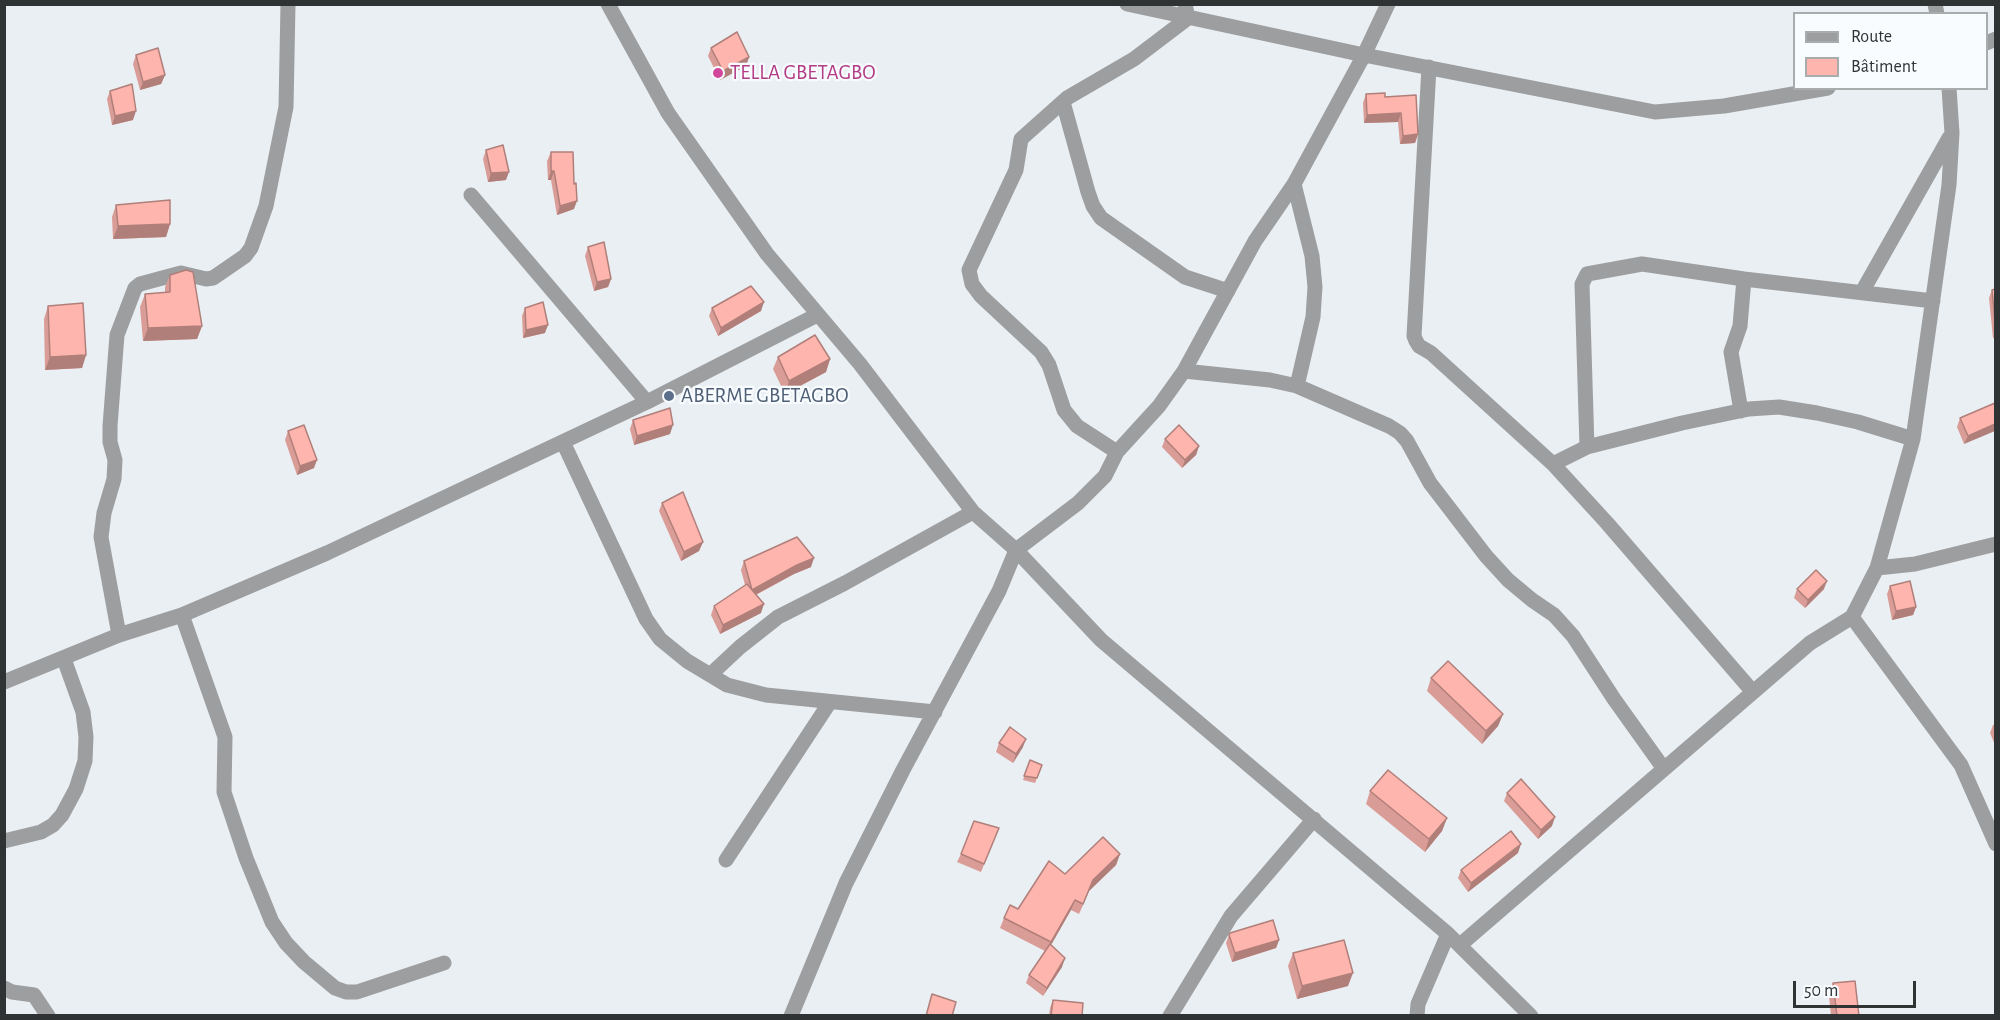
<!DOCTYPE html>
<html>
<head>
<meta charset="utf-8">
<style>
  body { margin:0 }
  #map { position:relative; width:2000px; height:1020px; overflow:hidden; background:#e9eff3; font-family:"Alegreya Sans",sans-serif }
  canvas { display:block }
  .frame { position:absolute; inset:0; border:6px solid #303334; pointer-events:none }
  .legend { position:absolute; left:1793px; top:12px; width:195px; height:78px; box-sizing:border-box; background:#f8fcfe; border:2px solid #a8acad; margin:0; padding:8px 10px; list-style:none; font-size:18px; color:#303334 }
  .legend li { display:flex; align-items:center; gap:12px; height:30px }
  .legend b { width:30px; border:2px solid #a8acad }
  .scale { position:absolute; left:1793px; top:981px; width:123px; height:27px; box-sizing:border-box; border:3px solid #303334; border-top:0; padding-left:8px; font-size:18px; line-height:21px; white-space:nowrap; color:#303334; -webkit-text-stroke:4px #f8fcfe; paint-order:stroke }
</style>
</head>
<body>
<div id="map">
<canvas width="2000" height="1020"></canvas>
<div class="frame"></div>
<ul class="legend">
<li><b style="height:8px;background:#9d9ea0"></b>Route</li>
<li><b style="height:16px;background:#fdb5ae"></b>Bâtiment</li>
</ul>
<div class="scale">50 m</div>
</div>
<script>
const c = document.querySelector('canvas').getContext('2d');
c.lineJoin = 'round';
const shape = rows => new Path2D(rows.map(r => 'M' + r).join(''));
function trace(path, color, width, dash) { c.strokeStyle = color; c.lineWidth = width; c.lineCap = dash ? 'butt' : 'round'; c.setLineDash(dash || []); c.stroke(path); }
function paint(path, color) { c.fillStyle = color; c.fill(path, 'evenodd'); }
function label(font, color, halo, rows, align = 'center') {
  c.font = font + ' "Alegreya Sans",sans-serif'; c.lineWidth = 4.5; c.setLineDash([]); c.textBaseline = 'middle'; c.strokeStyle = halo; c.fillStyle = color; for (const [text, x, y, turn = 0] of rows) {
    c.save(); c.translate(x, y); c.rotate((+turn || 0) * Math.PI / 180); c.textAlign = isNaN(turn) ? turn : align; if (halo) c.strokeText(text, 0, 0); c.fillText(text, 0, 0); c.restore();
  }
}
trace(shape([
  [608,4,668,113,767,254,860,364,973,512,1016,550,1101,640,1448,934,1531,1016],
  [1127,4,1364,55,1655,112,1724,106,1828,88],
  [1935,4,1937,14],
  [1986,43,1996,39],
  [1429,67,1414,336,1416,341,1419,346,1431,353,1553,464,1607,523,1753,692],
  [1063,102,1088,192,1093,206,1101,218,1185,277,1228,291],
  [1294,184,1312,256,1315,287,1313,317,1297,386],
  [471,195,647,402],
  [1862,292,1949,138],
  [1184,371,1270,380,1297,386,1389,426,1400,433,1407,441,1430,483,1486,556,1508,580,1532,600,1554,615,1573,636,1614,699,1664,769],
  [1741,411,1731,352,1740,326,1744,279],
  [563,442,646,619,660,639,687,661,727,685,766,695,935,712],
  [1587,447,1582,284,1587,274,1642,264,1744,279,1933,301],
  [1117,452,1077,426,1064,410,1049,365,1041,352,981,296,972,284,969,270,1016,170,1021,139,1067,98,1134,59,1188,18,1185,4],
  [1553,464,1587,447,1682,423,1749,409,1779,407,1817,413,1858,422,1913,439],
  [1877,568,1915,564,1996,544],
  [182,615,225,737,224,792,246,858,272,922,286,943,304,962,335,988,346,992,357,992,444,963],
  [1852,617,1961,765,1996,844],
  [119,635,101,537,104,513,114,479,115,460,110,442,110,426,117,335,135,288,140,284,181,273,206,279,213,278,245,256,251,248,266,206,286,107,288,4],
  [710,675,740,647,778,617,845,583,973,512],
  [4,682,119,635,182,615,327,553,647,402,817,315],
  [4,841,41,832,53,825,62,815,76,789,85,761,86,737,83,712,64,659],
  [726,860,830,702],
  [1460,945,1810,643,1852,617,1877,568,1913,439,1949,185,1952,133,1949,88],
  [4,988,12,992,34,995,48,1016],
  [791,1016,846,883,903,770,999,591,1016,550,1078,503,1105,476,1117,452,1159,406,1184,371,1255,241,1294,184,1364,55,1388,4],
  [1170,1016,1231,916,1314,819],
  [1417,1016,1418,1004,1448,934]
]), '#9d9ea0', 15);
paint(shape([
  [711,48,749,57,746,66,720,80,708,56],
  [136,55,165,75,161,84,140,90,133,64],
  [110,91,133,120,112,125,107,99],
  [1366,94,1385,97,1416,95,1418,134,1415,143,1400,144,1398,122,1364,123,1363,103],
  [486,150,506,180,488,182,483,159],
  [551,152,574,184,574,209,557,215,551,180,548,180,547,161],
  [116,205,170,224,166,237,113,239,112,217],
  [588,247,611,279,608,287,594,291,585,256],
  [170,275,202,326,197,339,143,341,140,307,145,294,165,293,165,287],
  [1995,289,1995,338,1993,338,1989,298,1992,290],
  [48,306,86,355,82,368,45,370,44,319],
  [525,308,545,333,523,338,522,316],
  [712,308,761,311,718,336,709,316],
  [778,357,830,359,826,372,785,394,773,369],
  [1995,403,1964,444,1957,427,1960,418],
  [633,420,670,434,634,445,630,429],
  [288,431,314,468,297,475,285,440],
  [1165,439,1199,446,1196,455,1182,468,1162,447],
  [662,503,703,542,699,551,681,561,659,511],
  [744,561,811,567,794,574,756,595,761,613,720,634,711,615,714,606,745,585,741,570],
  [1890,586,1916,607,1913,615,1892,620,1887,594],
  [1797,589,1824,589,1805,608,1794,598],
  [1431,678,1503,714,1498,726,1482,744,1427,691],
  [1995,724,1995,745,1990,733,1993,725],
  [999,743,1023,747,1013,763,996,752],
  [1030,760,1042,765,1035,783,1023,780],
  [1370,791,1447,818,1442,831,1425,852,1366,804],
  [1507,793,1552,826,1538,839,1504,801],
  [999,828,981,872,957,862,961,854],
  [1518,853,1468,892,1458,878,1461,870],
  [1120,854,1116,865,1089,891,1079,914,1071,910,1051,945,1062,967,1043,996,1026,983,1029,975,1045,951,1000,928,1004,918,1065,874],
  [1229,935,1279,940,1276,948,1232,962,1226,943],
  [1293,953,1348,986,1297,999,1288,966],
  [1833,983,1859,1016,1831,1016,1829,996],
  [1053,1000,1082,1016,1049,1016,1050,1008]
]), '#da9c96');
paint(shape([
  [749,57,746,66,720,80,723,71],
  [165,75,161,84,140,90,143,82],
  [136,111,133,120,112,125,115,116],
  [1401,113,1398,122,1364,123,1367,115],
  [1418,134,1415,143,1400,144,1403,136],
  [551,171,554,171,551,180,548,180],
  [509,172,506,180,488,182,491,173],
  [577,201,574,209,557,215,560,206],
  [170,224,166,237,113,239,118,226],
  [611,279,608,287,594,291,597,282],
  [764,302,761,311,718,336,721,328],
  [548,325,545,333,523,338,526,330],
  [202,326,197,339,143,341,148,328],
  [86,355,82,368,45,370,50,357],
  [830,359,826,372,785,394,789,381],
  [1995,424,1995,431,1964,444,1968,436],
  [673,425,670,434,634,445,637,436],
  [1199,446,1196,455,1182,468,1185,460],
  [317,460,314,468,297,475,300,466],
  [703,542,699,551,681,561,684,552],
  [814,558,811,567,794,574,749,598,752,590,797,565],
  [1827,581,1824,589,1805,608,1808,600],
  [764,604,761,613,720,634,723,625],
  [1916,607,1913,615,1892,620,1896,611],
  [1503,714,1498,726,1482,744,1486,731],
  [1026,739,1023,747,1013,763,1016,754],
  [1555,817,1552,826,1538,839,1541,830],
  [1447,818,1442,831,1425,852,1429,839],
  [1521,844,1518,853,1468,892,1471,883],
  [1120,854,1116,865,1089,891,1079,914,1093,880],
  [1075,900,1071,910,1047,952,1051,942],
  [1279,940,1276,948,1232,962,1235,953],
  [1065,958,1062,967,1043,996,1047,988],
  [1353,973,1348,986,1297,999,1302,986]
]), '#b17f7a');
const building = shape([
  [737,32,749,57,723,71,711,48,737,32],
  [158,48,165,75,143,82,136,55,158,48],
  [132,84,136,111,115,116,110,91,132,84],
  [1385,93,1385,97,1416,95,1418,134,1403,136,1401,113,1367,115,1366,94,1385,93],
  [503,145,509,172,491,173,486,150,503,145],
  [551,152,573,152,574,184,576,183,577,201,560,206,554,171,551,171,551,152],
  [170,200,170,224,118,226,116,205,170,200],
  [604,242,611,279,597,282,588,247,604,242],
  [186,270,193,272,202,326,148,328,145,294,170,292,170,275,186,270],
  [751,286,764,302,721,328,712,308,751,286],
  [1995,289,1995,321,1992,290,1995,289],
  [543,302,548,325,526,330,525,308,543,302],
  [83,303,86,355,50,357,48,306,83,303],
  [815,335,830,359,789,381,778,357,815,335],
  [1995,403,1995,424,1968,436,1960,418,1995,403],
  [670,408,673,425,637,436,633,420,670,408],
  [304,425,317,460,300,466,288,431,304,425],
  [1179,425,1199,446,1185,460,1165,439,1179,425],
  [683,492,703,542,684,552,662,503,683,492],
  [797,537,814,558,797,565,752,590,744,561,797,537],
  [1816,570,1827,581,1808,600,1797,589,1816,570],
  [1910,581,1916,607,1896,611,1890,586,1910,581],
  [747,584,764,604,723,625,714,606,747,584],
  [1448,661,1503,714,1486,731,1431,678,1448,661],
  [1010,727,1026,739,1016,754,999,743,1010,727],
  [1030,760,1042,765,1037,778,1024,776,1030,760],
  [1388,770,1447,818,1429,839,1370,791,1388,770],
  [1521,779,1555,817,1541,830,1507,793,1521,779],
  [974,821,999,828,984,864,961,854,974,821],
  [1511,831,1521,844,1471,883,1461,870,1511,831],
  [1103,837,1120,854,1093,880,1083,904,1075,900,1051,942,1004,918,1010,905,1018,909,1049,861,1065,874,1103,837],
  [1273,920,1279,940,1235,953,1229,935,1230,933,1273,920],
  [1344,940,1353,973,1302,986,1293,953,1344,940],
  [1050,944,1065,958,1047,988,1029,975,1050,944],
  [1855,981,1859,1016,1837,1016,1833,983,1855,981],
  [932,994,956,1002,952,1016,926,1016,932,994],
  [1053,1000,1083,1003,1082,1016,1051,1016,1053,1000]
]);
paint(building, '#fdb5ae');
trace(building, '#b17f7a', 1.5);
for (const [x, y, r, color] of [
  [718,73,6,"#d1479c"],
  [669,396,6,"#5c6f8a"]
]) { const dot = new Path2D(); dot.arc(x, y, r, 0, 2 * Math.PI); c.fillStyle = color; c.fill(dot); trace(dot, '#f8fcfe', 2); }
label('21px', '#b23c85', '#f8fcfe', [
  ["TELLA GBETAGBO",730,73]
], 'left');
label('21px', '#4e5e75', '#f8fcfe', [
  ["ABERME GBETAGBO",681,396]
], 'left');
</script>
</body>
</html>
